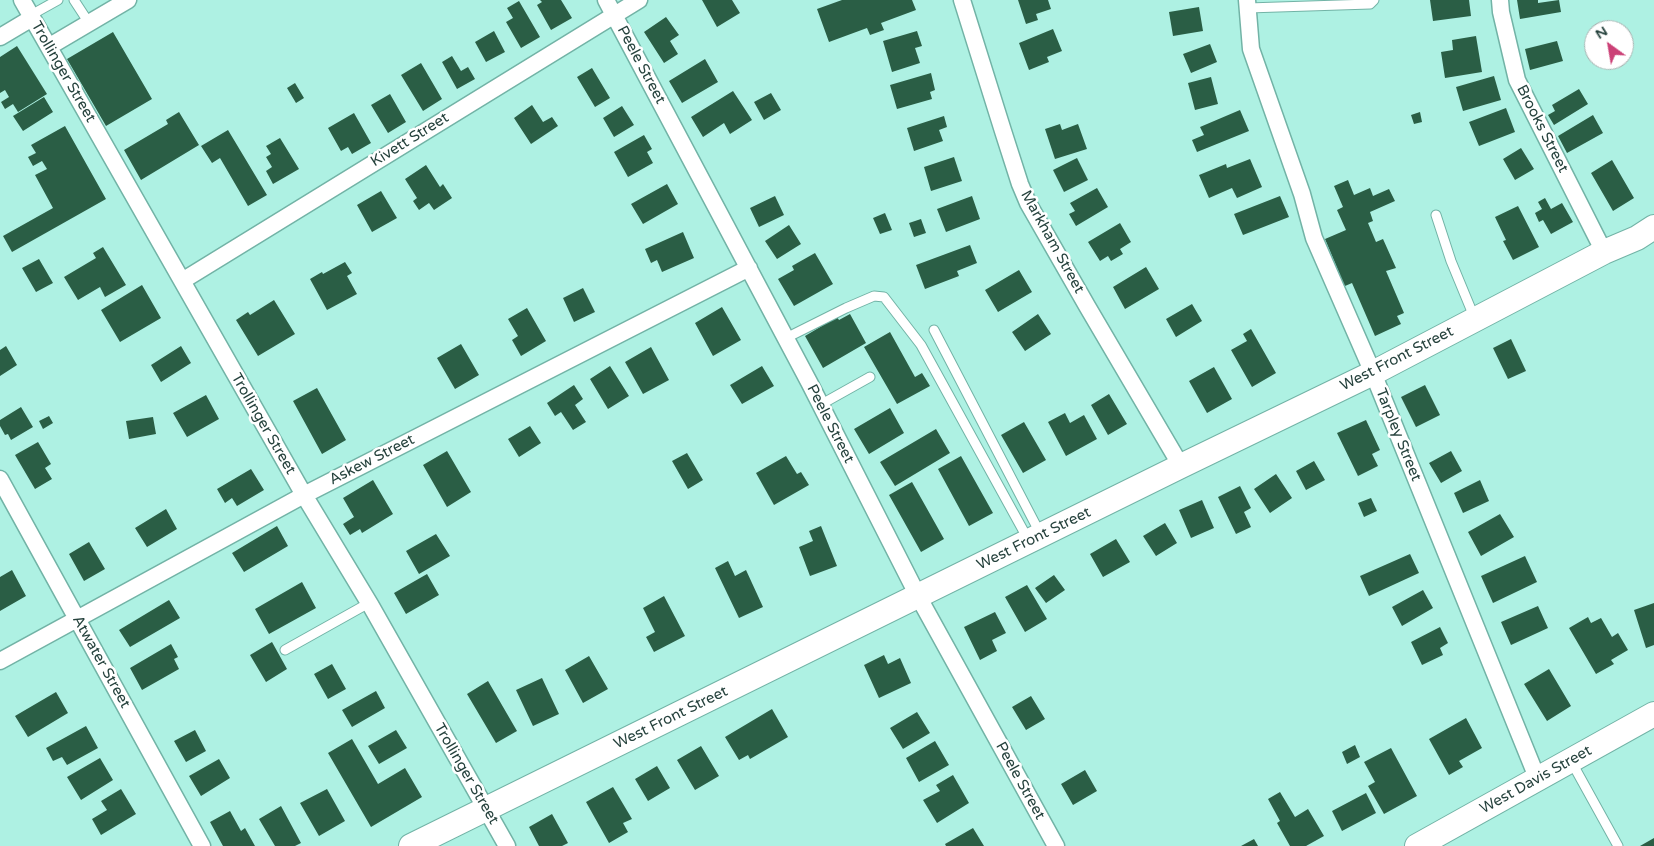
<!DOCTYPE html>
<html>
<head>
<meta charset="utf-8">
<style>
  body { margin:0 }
  #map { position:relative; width:1654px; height:846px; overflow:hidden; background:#aef1e3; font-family:"Varela Round",sans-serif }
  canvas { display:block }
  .north { position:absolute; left:1584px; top:20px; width:50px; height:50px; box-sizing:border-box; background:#fff; border:1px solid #a8b3b1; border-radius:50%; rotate:328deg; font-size:14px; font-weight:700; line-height:20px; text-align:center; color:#26423d }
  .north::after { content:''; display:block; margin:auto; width:18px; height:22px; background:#cb4076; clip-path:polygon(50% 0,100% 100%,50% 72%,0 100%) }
</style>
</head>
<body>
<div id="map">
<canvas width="1654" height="846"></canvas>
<div class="north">N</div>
</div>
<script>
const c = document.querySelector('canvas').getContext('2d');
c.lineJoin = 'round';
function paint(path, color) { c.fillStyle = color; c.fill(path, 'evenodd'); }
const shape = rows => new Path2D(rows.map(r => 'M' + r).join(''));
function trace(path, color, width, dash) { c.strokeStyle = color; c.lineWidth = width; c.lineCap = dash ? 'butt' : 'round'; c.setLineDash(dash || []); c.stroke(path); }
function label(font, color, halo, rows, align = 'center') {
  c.font = font + ' "Varela Round",sans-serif'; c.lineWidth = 5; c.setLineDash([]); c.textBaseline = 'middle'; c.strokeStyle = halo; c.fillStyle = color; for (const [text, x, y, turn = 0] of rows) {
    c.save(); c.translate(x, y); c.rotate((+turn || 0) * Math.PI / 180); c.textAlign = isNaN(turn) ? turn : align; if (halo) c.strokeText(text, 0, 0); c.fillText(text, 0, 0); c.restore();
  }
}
paint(shape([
  [540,0,561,0,572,18,551,30,537,5,542,2],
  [702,0,732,0,740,13,717,27],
  [842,0,912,0,916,10,881,23,884,30,870,35,867,28,829,42,817,9],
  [1018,0,1048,0,1051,9,1036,14,1038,20,1026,24],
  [1430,0,1469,0,1471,16,1433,21],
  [1517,0,1538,0,1538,3,1559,0,1561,12,1520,19],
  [519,1,540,37,521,48,506,22,513,18,507,8],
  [1199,7,1203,31,1173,36,1169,12],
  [666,17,679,35,670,41,678,54,664,63,644,32],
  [1053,29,1062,51,1047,57,1049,62,1029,70,1019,43],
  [494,31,505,52,486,62,475,42],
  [917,31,922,46,915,48,920,63,892,72,883,41],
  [113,32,152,99,106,126,67,59],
  [1476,36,1482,72,1445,78,1441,52,1453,50,1452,40],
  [1557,41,1563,61,1530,70,1525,49],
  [1210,44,1217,62,1191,73,1183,54],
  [17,46,47,94,18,112,13,104,5,109,1,102,9,97,5,90,0,93,0,57],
  [452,56,461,71,468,67,475,79,457,89,442,62],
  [705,59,718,82,682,103,669,81],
  [421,63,442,99,423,111,401,75],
  [592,68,610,98,595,107,577,77],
  [931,73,935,90,930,92,932,99,897,109,890,85],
  [1494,76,1501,100,1463,111,1456,87],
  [1211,77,1218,104,1195,110,1188,83],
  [295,83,304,98,296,103,287,88],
  [1579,89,1588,104,1554,125,1548,115,1555,111,1552,105],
  [733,91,752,120,730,134,724,123,703,137,691,117],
  [771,93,781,110,764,120,754,102],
  [390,94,406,122,388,133,371,105],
  [44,97,53,112,23,131,13,116],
  [532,105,543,122,552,117,558,126,531,144,514,118],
  [622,106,634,125,614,137,603,118],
  [1506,108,1515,132,1479,146,1469,122],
  [1240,110,1249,131,1197,152,1192,140,1204,135,1200,127],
  [179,112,199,145,141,180,124,150,168,124,166,120],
  [1420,112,1422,122,1414,124,1411,115],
  [354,113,371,143,352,154,348,147,341,151,328,128],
  [1593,115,1603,133,1567,153,1558,136],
  [944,116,947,127,939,130,943,141,914,151,907,128],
  [1060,124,1062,130,1078,124,1087,149,1055,159,1045,129],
  [65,126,106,199,12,252,3,236,53,208,35,175,47,169,42,161,33,166,28,157,36,153,31,145],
  [228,130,267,195,248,206,220,158,212,163,201,146],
  [644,135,652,149,647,152,653,163,628,177,614,152],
  [280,138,299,169,273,184,266,171,272,167,266,157,271,154,266,146],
  [1521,148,1534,169,1515,180,1503,159],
  [954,157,962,181,931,191,924,167],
  [1077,158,1088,180,1064,192,1053,170],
  [1250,159,1262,187,1237,198,1232,188,1209,198,1199,175,1226,164,1227,168],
  [1612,160,1634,198,1613,211,1591,173],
  [426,165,440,187,443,184,452,198,434,210,429,203,419,210,413,201,417,198,405,179],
  [1348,180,1354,195,1370,188,1373,196,1389,189,1395,201,1370,212,1373,221,1368,223,1376,242,1383,239,1396,268,1386,271,1404,313,1397,316,1401,324,1375,336,1352,283,1338,289,1334,278,1340,275,1325,239,1346,230,1337,210,1343,207,1334,186],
  [667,184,678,204,643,224,631,204],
  [1097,188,1108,207,1076,226,1069,214,1075,211,1070,203],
  [381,191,397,218,372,232,357,205],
  [775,196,784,215,759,227,750,208],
  [972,196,980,219,946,232,937,209],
  [1280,196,1289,217,1243,235,1234,214],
  [1545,198,1551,209,1562,203,1573,222,1551,234,1543,220,1539,222,1535,213,1542,209,1538,202],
  [1518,206,1539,247,1513,260,1503,241,1506,240,1495,217],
  [885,213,892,230,880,234,873,218],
  [921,219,926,233,914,237,909,223],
  [1120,223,1131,242,1120,249,1123,254,1111,261,1108,256,1100,261,1088,242],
  [789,225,801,244,777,259,765,241],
  [683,232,694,258,662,272,657,260,651,263,645,249],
  [970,245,977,263,957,271,959,276,925,289,916,265],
  [103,247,126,285,105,297,100,287,78,300,64,277,96,258,93,253],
  [815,253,833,284,794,306,778,279,794,270,792,266],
  [39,259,53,283,36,292,22,268],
  [345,262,352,273,347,276,357,294,327,310,310,279,322,272,323,274],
  [1146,267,1159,289,1125,309,1113,287],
  [1019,270,1032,292,998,312,985,290],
  [142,285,161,318,120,342,101,310],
  [583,288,595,312,574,322,563,298],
  [274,300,295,334,258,356,236,320,248,312,250,315],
  [1192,304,1202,321,1176,337,1166,319],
  [722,307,741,340,713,356,695,323],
  [527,308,546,341,521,356,512,340,518,336,508,319],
  [850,314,866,343,823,368,805,336,837,317,839,320],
  [1038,314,1051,334,1025,351,1012,332],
  [1251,329,1276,373,1252,387,1231,350,1247,341,1243,334],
  [890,332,915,377,922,373,930,386,897,404,864,347],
  [1511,339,1526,371,1508,379,1493,348],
  [461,344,479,375,455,389,437,358],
  [6,346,17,365,0,376,0,350],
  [181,346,191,363,161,382,151,365],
  [651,347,669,380,643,394,625,362],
  [610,366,629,396,608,409,590,379],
  [762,366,774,386,742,404,730,385],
  [1214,367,1232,399,1207,413,1189,381],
  [574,385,583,399,575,405,586,422,573,430,561,412,555,416,547,403],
  [1425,385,1440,415,1416,427,1401,397],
  [317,388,346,440,322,454,293,401],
  [1109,394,1127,424,1108,435,1091,405],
  [206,395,219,419,187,437,173,413],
  [21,407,33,427,11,440,8,434,5,435,0,426,0,420],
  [890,408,904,433,869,454,854,429],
  [1065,413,1070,423,1084,415,1097,439,1066,456,1048,422],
  [49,416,53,423,43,429,39,421],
  [153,417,156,434,129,439,126,421],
  [1366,420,1380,450,1372,454,1378,466,1358,476,1337,433],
  [1024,422,1046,460,1023,473,1001,435],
  [530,426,541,443,519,457,508,439],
  [936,429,950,453,895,486,880,462],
  [38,442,51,464,45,468,52,479,35,489,15,455],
  [447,451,471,492,447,507,423,465],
  [1451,451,1462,471,1441,483,1429,463],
  [687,453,703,480,688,489,672,461],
  [786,456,797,474,801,472,809,485,774,505,756,473],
  [961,456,993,513,969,526,938,469],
  [1314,461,1325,480,1306,490,1296,471],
  [251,469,264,490,237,506,232,498,225,503,217,489],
  [1276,474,1292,498,1270,513,1254,489],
  [373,480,393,514,362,533,360,529,350,535,343,524,354,517,343,498],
  [1480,480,1489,501,1463,513,1454,493],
  [912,482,944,539,921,552,889,495],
  [1240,486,1251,508,1244,512,1251,527,1236,534,1218,497],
  [1371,498,1377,511,1364,517,1358,503],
  [1202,500,1214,528,1191,538,1179,510],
  [166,509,177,529,147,547,135,528],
  [1500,514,1514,537,1481,556,1468,532],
  [1165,523,1177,543,1156,556,1143,536],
  [277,526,288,546,244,572,232,553],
  [821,526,837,566,810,576,799,547,813,541,809,531],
  [436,534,450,556,419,574,406,551],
  [1116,539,1130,562,1103,577,1090,554],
  [89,542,105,569,84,581,69,554],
  [1410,554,1419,573,1369,596,1360,576],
  [1525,556,1537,582,1493,603,1481,576],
  [728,561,735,576,746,570,763,607,739,618,715,568],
  [12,570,26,596,0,611,0,577],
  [427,574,439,595,406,614,394,593],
  [1054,575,1065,590,1046,603,1035,588],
  [302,582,316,608,269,634,255,609],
  [1027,585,1047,619,1025,632,1005,597],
  [1423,590,1433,608,1402,626,1392,607],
  [664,596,685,636,654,652,646,637,655,632,643,608],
  [169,600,180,618,130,647,119,630],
  [1654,603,1654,645,1646,648,1634,610],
  [1538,606,1548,628,1511,645,1501,622],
  [995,612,1006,633,992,640,997,651,980,660,964,627],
  [1588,617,1591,623,1601,618,1612,637,1618,633,1628,650,1611,660,1614,664,1596,674,1569,628],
  [1440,627,1448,643,1440,648,1443,655,1422,665,1411,642],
  [272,642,287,669,266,682,250,655],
  [171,644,178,657,174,659,179,669,142,690,130,668],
  [884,655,888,664,900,658,911,683,879,698,864,665],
  [589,656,608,689,583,703,565,670],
  [332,664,346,689,328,699,314,674],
  [1549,669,1571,706,1547,721,1524,684],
  [542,678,559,714,533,726,516,690],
  [488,681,517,731,496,743,467,694],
  [376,691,385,708,352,727,342,710],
  [56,692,68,713,28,737,15,716],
  [1031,696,1045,719,1026,730,1012,707],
  [772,709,788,737,750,759,748,755,739,760,725,737],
  [917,712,930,733,903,749,890,728],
  [1466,718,1482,748,1459,761,1463,767,1449,775,1429,739],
  [86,726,98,748,67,765,62,757,53,761,46,748],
  [195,730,206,751,186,762,174,741],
  [396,730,407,748,379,764,368,746],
  [352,739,378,784,405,768,422,797,371,827,328,753],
  [935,741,949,765,919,782,906,758],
  [1355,745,1360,757,1347,764,1342,752],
  [701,746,719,776,695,790,677,760],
  [1391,748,1417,796,1384,814,1368,786,1375,782,1364,762],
  [100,758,113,780,81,800,67,777],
  [219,759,230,778,201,796,189,776],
  [657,766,670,788,648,801,635,779],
  [1085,770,1097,791,1073,805,1061,784],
  [953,775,969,803,937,823,923,800,940,791,936,785],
  [613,787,632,819,623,823,628,832,609,843,586,802],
  [121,789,136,814,101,835,92,819,107,810,101,801],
  [327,789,345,821,319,836,300,803],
  [1280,792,1295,817,1308,809,1324,836,1306,846,1290,846,1277,823,1280,821,1268,799],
  [1366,793,1376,813,1342,831,1332,811],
  [281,806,301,843,295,846,275,846,259,819],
  [230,811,241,831,245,828,255,846,223,846,210,822],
  [552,814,568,843,562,846,539,846,529,827],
  [973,828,984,846,946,846,945,844],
  [1654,838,1654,846,1640,846],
  [1254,839,1258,846,1241,846]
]), '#2a5e45');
const lane = shape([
  [74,0,89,23],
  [1248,8,1370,4,1374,0],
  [31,15,58,0],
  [1436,215,1451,261,1475,319],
  [934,330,1041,535],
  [786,338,846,308,874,296,884,297,921,345,1029,541],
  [820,405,870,377],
  [285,650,369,603],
  [1571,761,1618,846]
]);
const street = shape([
  [22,0,304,495,371,606,507,846],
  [606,0,809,382,918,596,1056,846],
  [962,0,1003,131,1020,184,1028,203,1087,306,1181,466],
  [1247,0,1251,49,1302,194,1314,238,1373,373,1538,780],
  [1500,0,1501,12,1517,80,1604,252],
  [0,37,32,18],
  [50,46,128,0],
  [182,281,639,0],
  [0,479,202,846],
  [0,661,304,495,749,268]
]);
const secondary = shape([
  [411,846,1181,466,1373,373,1604,252,1637,238,1654,227],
  [1417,846,1654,714]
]);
trace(lane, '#72b3a6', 11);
trace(street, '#72b3a6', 19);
trace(secondary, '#72b3a6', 26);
trace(lane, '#fff', 9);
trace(street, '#fff', 16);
trace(secondary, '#fff', 24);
label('15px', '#26423d', '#fff', [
  ["Peele Street",641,65,62],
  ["Trollinger Street",63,72,60],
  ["Brooks Street",1542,129,63],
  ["Kivett Street",410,140,-32],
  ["Markham Street",1052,242,61],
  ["West Front Street",1397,359,-27],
  ["Trollinger Street",263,424,60],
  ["Peele Street",830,424,63],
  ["Tarpley Street",1398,435,68],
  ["Askew Street",372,460,-27],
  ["West Front Street",1034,539,-26],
  ["Atwater Street",101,662,61],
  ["West Front Street",671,718,-26],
  ["Trollinger Street",466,774,60],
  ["West Davis Street",1536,780,-29],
  ["Peele Street",1020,781,61]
]);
</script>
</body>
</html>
